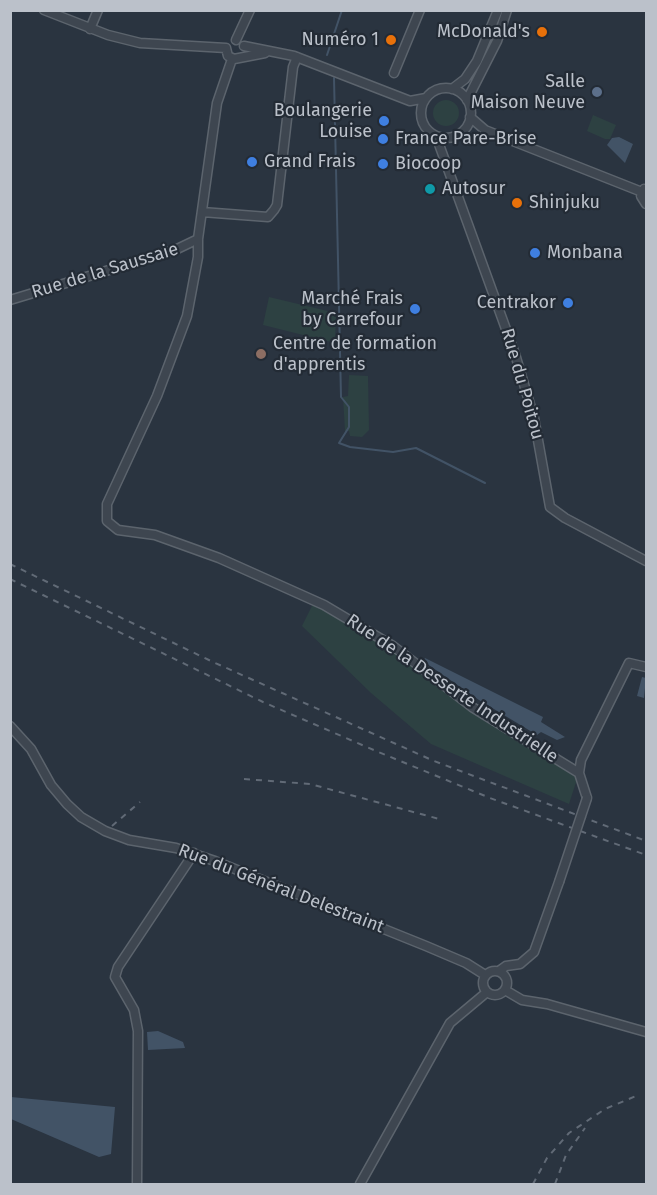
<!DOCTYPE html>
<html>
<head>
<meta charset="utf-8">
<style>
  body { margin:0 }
  #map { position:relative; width:657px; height:1195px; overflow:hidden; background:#2a3440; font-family:"Fira Sans",sans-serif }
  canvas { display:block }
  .frame { position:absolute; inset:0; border:12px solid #bbc1ca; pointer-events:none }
</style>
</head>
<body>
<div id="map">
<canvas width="657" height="1195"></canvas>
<div class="frame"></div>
</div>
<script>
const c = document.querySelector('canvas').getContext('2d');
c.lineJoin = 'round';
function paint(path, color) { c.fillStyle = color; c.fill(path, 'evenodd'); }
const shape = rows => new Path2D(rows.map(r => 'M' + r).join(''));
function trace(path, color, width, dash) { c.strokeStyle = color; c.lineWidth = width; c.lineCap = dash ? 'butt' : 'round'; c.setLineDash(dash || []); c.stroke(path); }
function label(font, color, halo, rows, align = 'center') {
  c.font = font + ' "Fira Sans",sans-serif'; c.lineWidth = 4.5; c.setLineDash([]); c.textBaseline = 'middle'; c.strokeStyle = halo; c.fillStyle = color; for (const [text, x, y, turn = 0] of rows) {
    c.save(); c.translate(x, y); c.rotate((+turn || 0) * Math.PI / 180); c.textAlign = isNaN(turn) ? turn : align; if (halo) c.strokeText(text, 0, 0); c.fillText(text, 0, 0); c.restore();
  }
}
paint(shape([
  '433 113a13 13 0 1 1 26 0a13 13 0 1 1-26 0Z',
  [593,115,616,125,610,139,605,139,587,131],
  [269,297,336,313,335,343,263,325],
  [349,375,368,376,369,430,362,437,350,436,349,431,345,431,343,397,348,396],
  [315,600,378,635,473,707,579,773,569,804,431,744,371,693,302,626]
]), '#2d4142');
paint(shape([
  [619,137,633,144,625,163,607,145,612,138],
  [425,658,543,717,541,722,565,737,557,740,541,732,537,735,479,700,423,661],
  [642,677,646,678,644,698,637,696],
  [158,1031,183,1042,185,1048,148,1050,147,1032],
  [11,1097,115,1107,111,1154,99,1157,11,1119]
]), '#425366');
trace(shape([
  [327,55,342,10],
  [334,78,341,397,349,407,349,427,339,443,350,447,393,452,416,448,485,483]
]), '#425366', 2);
const minor = shape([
  [44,10,108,35,140,43,226,48],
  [90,29,98,10],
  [236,40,250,10],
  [244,46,294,56,410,101,426,98],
  [226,48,228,56,234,59,265,53],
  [232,59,217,103,198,239,198,257,187,316,157,396,107,504,107,521,118,530,155,535,219,558,324,605,393,646,472,707,579,773],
  [394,73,420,10],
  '421 113a25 25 0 1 1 50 0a25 25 0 1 1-50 0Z',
  [452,89,465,79,477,61,498,10],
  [467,100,497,41,507,10],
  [470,117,485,130,642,192],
  [436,136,515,354,534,418,550,507,565,518,646,561],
  [644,189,641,196,646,204],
  [202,212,268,217,274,210,277,205,293,67,297,57],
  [10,300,175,250,198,239],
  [10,726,31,749,51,785,67,804,81,817,105,831,129,840,176,848,215,861,426,946,466,963,485,975],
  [587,798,579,773,581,760,629,663,646,667],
  '483 983a12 12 0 1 1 24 0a12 12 0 1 1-24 0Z',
  [499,971,506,966,520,964,534,952,559,882],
  [505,990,522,1000,547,1004,646,1032],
  [137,1184,138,1031,134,1010,115,977,118,967,194,853],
  [360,1184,450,1023,487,992]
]);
trace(minor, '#5c646d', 11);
trace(minor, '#3e4650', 8);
trace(shape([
  [10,564,213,662,434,761,646,841],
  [10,579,263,702,376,751,490,798,646,855],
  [244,779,310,784,443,820],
  [112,826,140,802],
  [533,1184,547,1158,569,1133,605,1109,636,1096],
  [555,1184,566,1155,585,1128]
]), '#616a76', 2, [6, 6]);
const minorBridge = shape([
  [559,882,587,798]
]);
trace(minorBridge, '#5c646d', 11, []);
trace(minorBridge, '#3e4650', 8);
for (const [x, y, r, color] of [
  [542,32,6,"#e8710a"],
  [391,40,6,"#e8710a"],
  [597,92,6,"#5c6f8a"],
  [384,121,6,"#3f7fe0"],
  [383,139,6,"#3f7fe0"],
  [252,162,6,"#3f7fe0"],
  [383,164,6,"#3f7fe0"],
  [430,189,6,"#0f9aa8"],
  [517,203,6,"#e8710a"],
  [535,253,6,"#3f7fe0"],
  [568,303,6,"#3f7fe0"],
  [415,309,6,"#3f7fe0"],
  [261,354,6,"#8d6e63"]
]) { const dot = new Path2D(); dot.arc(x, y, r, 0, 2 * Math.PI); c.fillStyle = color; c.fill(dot); trace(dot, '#232b35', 2); }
label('18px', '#bbc1ca', '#232b35', [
  ["McDonald's",530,32,"right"],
  ["Numéro 1",379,40,"right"],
  ["Salle",585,82,"right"],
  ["Maison Neuve",585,103,"right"],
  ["Boulangerie",372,111,"right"],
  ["Louise",372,132,"right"],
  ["France Pare-Brise",395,139],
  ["Grand Frais",264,162],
  ["Biocoop",395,164],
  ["Autosur",442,189],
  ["Shinjuku",529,203],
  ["Monbana",547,253],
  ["Marché Frais",403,299,"right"],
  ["by Carrefour",403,320,"right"],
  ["Centrakor",556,303,"right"],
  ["Centre de formation",273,344],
  ["d'apprentis",273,365]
], 'left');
label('18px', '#bbc1ca', '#232b35', [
  ["Rue de la Saussaie",105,271,-17],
  ["Rue du Poitou",522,384,74],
  ["Rue de la Desserte Industrielle",452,689,34],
  ["Rue du Général Delestraint",281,889,21]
]);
</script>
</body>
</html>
